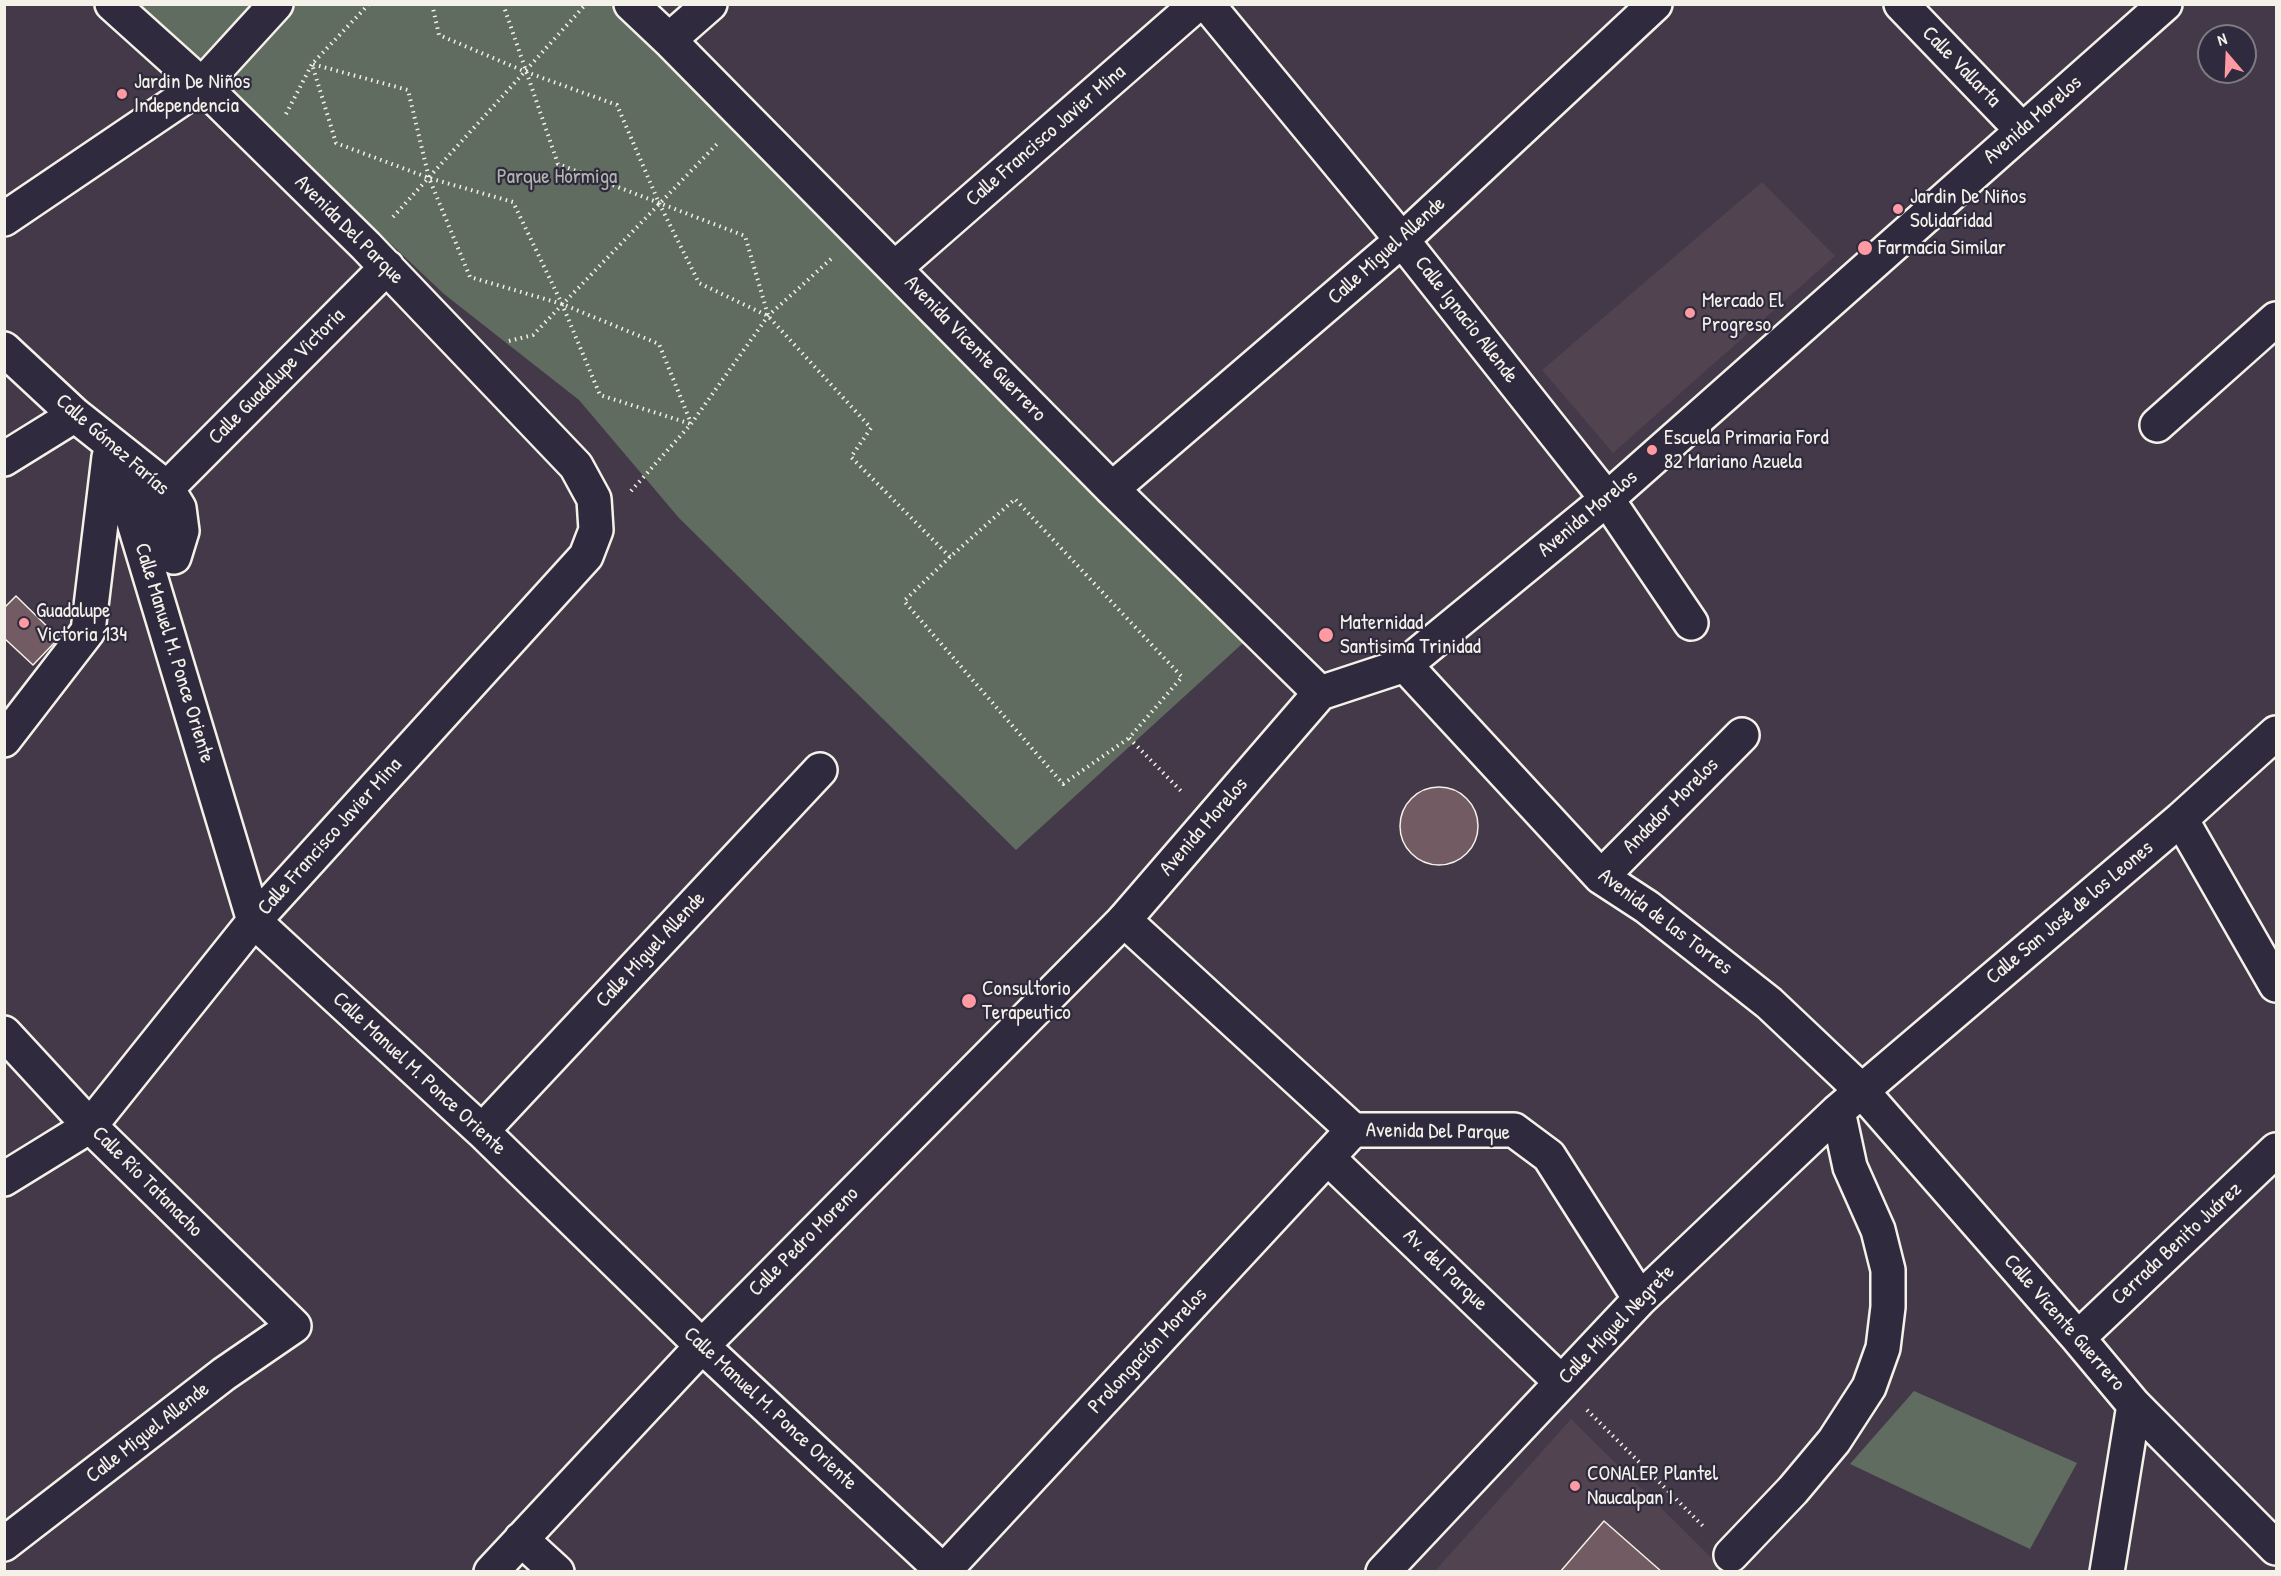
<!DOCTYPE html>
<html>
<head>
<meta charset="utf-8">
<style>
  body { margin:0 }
  #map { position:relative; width:2281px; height:1576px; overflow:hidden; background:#433948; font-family:"Patrick Hand",sans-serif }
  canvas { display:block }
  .frame { position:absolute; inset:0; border:6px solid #f4f1e8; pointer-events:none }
  .north { position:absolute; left:2197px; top:24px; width:60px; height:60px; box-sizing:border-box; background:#2f2a3d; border:2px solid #7e7a81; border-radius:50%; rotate:341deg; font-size:16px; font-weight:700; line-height:24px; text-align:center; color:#f4f1e8 }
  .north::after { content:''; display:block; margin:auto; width:21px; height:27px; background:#ff9aa2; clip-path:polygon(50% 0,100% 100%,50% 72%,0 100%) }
</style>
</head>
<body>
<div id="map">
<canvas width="2281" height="1576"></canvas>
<div class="frame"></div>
<div class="north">N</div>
</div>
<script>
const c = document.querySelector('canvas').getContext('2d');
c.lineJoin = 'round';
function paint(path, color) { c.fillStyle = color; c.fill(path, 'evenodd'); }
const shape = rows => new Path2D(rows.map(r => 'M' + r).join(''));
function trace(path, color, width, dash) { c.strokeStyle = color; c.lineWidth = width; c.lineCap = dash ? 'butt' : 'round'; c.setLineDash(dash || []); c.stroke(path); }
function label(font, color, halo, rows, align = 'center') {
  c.font = font + ' "Patrick Hand",sans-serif'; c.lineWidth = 4.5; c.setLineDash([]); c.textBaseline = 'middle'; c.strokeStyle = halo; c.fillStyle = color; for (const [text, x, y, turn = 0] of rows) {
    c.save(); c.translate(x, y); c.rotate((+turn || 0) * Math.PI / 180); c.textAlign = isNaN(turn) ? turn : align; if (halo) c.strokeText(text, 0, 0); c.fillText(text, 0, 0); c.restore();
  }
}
paint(shape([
  [1762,182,1835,256,1613,453,1542,370],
  [1571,1419,1725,1571,1434,1572]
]), '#514350');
paint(shape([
  [140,5,613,5,1254,633,1016,850,679,518,579,400,444,294,201,65],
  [1914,1391,2077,1463,2030,1549,1850,1464]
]), '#616c60');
const building = shape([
  [16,596,59,638,33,665,4,638,4,608,16,596],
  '1400 826a39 39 0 1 1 78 0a39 39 0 1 1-78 0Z',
  [1604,1521,1662,1572,1560,1572,1604,1521]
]);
paint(building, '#725b62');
trace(building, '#f4f1e8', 1.5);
const minor = shape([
  [631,4,669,40,1112,489,1320,693],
  [1207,4,1402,240,1607,499,1691,623],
  [1901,4,2022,130],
  [669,40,710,4],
  [4,219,202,85,276,4],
  [895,268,1197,4],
  [4,349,75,415,167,488,179,508,182,531,174,557],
  [2157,425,2276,319],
  [110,443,254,921,482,1131,702,1346,944,1572],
  [4,459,75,415],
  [167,488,387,267],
  [1112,489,1402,240,1655,4],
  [141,499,174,557],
  [1405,665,1601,877,1647,907,1769,1003,1861,1090,2078,1338,2134,1405,2276,1548],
  [4,740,88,631,109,457],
  [2181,819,2276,985],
  [1601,877,1742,735],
  [4,1033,90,1126,294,1326,224,1374,4,1544],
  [1353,1130,1514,1130,1549,1156,1640,1299],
  [482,1131,820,770],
  [1328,1158,1561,1382],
  [4,1179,90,1126,254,921,586,556,596,530,594,499,576,466,366,246,202,85,112,4],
  [2078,1338,2276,1150],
  [521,1539,557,1572],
  [1731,1555,1793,1490,1834,1441,1869,1387,1883,1348,1888,1307,1888,1270,1878,1230,1850,1167,1838,1111],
  [491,1572,702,1346,1124,920],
  [1383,1572,1640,1299,1838,1111,2181,819,2276,733],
  [2107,1572,2134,1405]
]);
const major = shape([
  [943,1572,1353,1130,1124,920,1320,693,1405,665,1607,499,2165,4]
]);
trace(minor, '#f4f1e8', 38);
trace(major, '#f4f1e8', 38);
trace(shape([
  [369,4,312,64,408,90,429,178,470,277,562,304,659,344,691,423],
  [432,4,439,35,526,72,617,105,659,203,699,283,768,316,871,428,851,457,950,557,1015,499,1182,677,1129,738,1182,792],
  [503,4,558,164,745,236,768,315],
  [286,114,312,64,336,143,429,178,513,202,562,304,600,395,691,424],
  [393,217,586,4],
  [509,341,533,335,717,144],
  [631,491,691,424,768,316,831,259],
  [950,557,904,601,1063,784,1129,738],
  [1587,1410,1705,1528]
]), '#f4f1e8', 4, [1.5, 4.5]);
trace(minor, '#2f2a3d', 33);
trace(major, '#2f2a3d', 33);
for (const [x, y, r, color] of [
  [122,94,6,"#ff9aa2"],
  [1898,209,6,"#ff9aa2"],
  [1865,248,8,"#ff9aa2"],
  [1690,313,6,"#ff9aa2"],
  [1652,450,6,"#ff9aa2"],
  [24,623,6,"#ff9aa2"],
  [1326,635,8,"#ff9aa2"],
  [969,1001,8,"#ff9aa2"],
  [1575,1486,6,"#ff9aa2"]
]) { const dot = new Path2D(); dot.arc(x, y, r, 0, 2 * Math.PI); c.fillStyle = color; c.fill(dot); trace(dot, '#2f2a3d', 2); }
label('21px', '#f4f1e8', '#2f2a3d', [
  ["Calle Vallarta",1961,67,46],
  ["Avenida Morelos",2033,120,-41],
  ["Calle Francisco Javier Mina",1046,136,-41],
  ["Avenida Del Parque",349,230,45],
  ["Calle Miguel Allende",1387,251,-42],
  ["Calle Ignacio Allende",1466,320,52],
  ["Avenida Vicente Guerrero",975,349,46],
  ["Calle Guadalupe Victoria",277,377,-45],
  ["Calle Gómez Farías",112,445,41],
  ["Avenida Morelos",1588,514,-40],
  ["Calle Manuel M. Ponce Oriente",174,653,73],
  ["Andador Morelos",1671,806,-45],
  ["Avenida Morelos",1204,827,-49],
  ["Calle Francisco Javier Mina",330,837,-48],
  ["Calle San José de los Leones",2070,913,-40],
  ["Avenida de las Torres",1665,922,37],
  ["Calle Miguel Allende",651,950,-47],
  ["Calle Manuel M. Ponce Oriente",419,1074,43],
  ["Avenida Del Parque",1438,1132,1],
  ["Calle Río Tatanacho",147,1182,45],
  ["Calle Pedro Moreno",804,1242,-45],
  ["Cerrada Benito Juárez",2177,1244,-43],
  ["Av. del Parque",1445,1270,44],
  ["Calle Vicente Guerrero",2064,1323,49],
  ["Calle Miguel Negrete",1617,1325,-46],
  ["Prolongación Morelos",1148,1351,-47],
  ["Calle Manuel M. Ponce Oriente",770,1409,43],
  ["Calle Miguel Allende",148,1433,-38]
]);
label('21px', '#f4f1e8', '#2f2a3d', [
  ["Jardin De Niños",134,82],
  ["Independencia",134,106],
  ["Jardin De Niños",1910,197],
  ["Solidaridad",1910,221],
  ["Farmacia Similar",1878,248],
  ["Mercado El",1702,301],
  ["Progreso",1702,325],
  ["Escuela Primaria Ford",1664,438],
  ["82 Mariano Azuela",1664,462],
  ["Guadalupe",36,611],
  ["Victoria 134",36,635],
  ["Maternidad",1340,623],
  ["Santisima Trinidad",1340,647],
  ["Consultorio",982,989],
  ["Terapeutico",982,1013],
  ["CONALEP Plantel",1587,1474],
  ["Naucalpan I",1587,1498]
], 'left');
label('21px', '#b2b5ab', '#2f2a3d', [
  ["Parque Hormiga",557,177]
]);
</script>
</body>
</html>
